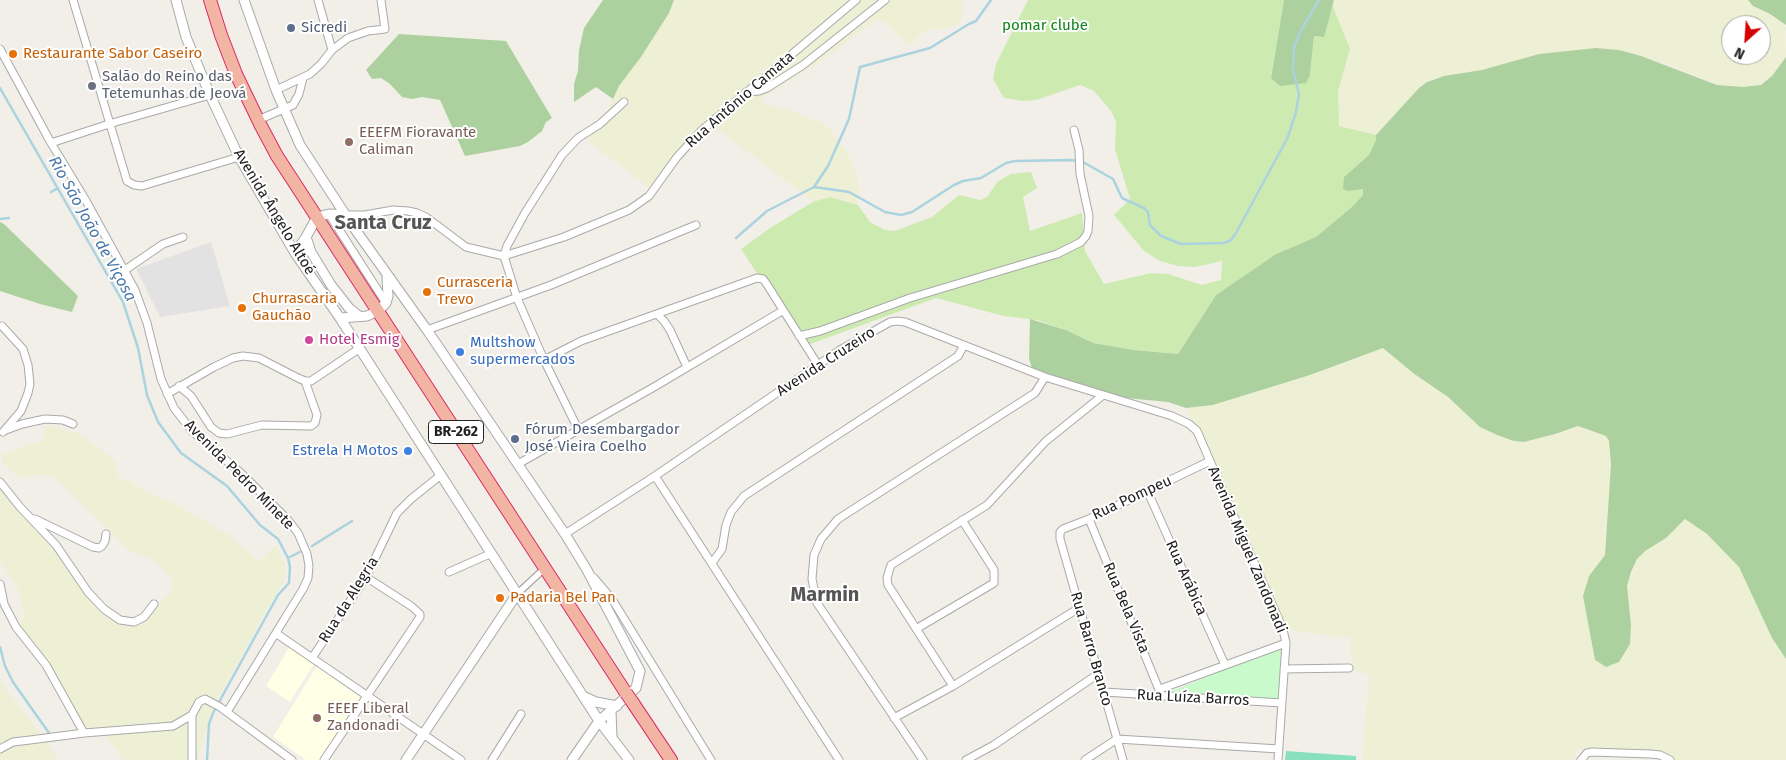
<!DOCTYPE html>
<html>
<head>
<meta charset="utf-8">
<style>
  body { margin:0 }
  #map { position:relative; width:1786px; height:760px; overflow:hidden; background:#f2efe9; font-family:"Fira Sans",sans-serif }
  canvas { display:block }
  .north { position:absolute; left:1721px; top:15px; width:50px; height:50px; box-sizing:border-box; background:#fff; border:1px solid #a7a7a7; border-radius:50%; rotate:206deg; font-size:14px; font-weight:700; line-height:20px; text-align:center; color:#222 }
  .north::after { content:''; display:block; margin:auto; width:18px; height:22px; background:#d40000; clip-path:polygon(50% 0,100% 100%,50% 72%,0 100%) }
</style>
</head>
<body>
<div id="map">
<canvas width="1786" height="760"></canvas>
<div class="north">N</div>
</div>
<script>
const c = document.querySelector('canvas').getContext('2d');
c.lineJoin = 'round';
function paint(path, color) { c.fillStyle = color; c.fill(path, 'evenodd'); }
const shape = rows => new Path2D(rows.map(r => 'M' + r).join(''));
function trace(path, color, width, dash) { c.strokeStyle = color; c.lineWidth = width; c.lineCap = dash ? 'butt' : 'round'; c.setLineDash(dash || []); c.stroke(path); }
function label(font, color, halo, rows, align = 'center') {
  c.font = font + ' "Fira Sans",sans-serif'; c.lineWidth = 4; c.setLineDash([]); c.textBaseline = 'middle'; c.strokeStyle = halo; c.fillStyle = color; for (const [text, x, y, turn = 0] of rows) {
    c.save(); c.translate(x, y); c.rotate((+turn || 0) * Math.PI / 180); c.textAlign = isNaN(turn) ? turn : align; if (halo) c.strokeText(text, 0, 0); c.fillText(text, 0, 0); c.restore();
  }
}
paint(shape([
  [289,648,314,664,290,702,266,686],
  [317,666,362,699,323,760,306,760,273,737]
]), '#ffffe5');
paint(shape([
  [674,0,961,0,964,8,959,24,944,30,928,29,918,35,914,43,907,45,886,23,875,20,823,60,759,100,766,104,792,111,825,124,847,151,855,169,859,186,858,205,830,197,813,202,713,126,701,137,659,187,656,193,587,140,603,120,619,86,641,57,669,13],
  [1334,0,1748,0,1753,6,1785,23,1786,57,1772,76,1761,85,1743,87,1718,85,1669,65,1641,56,1619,50,1596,48,1539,54,1482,70,1444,76,1427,82,1419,88,1376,135,1339,126,1338,91,1350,49,1332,4],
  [1731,25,1761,25,1761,55,1731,55],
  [1383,348,1413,373,1448,397,1480,427,1497,435,1514,441,1524,442,1555,434,1578,426,1606,436,1609,441,1611,464,1605,555,1589,576,1583,596,1595,660,1606,667,1619,662,1630,644,1631,625,1627,586,1637,559,1645,551,1666,538,1685,519,1707,534,1739,567,1772,638,1786,659,1786,760,1673,760,1667,756,1649,752,1578,749,1574,760,1362,760,1369,675,1352,669,1350,646,1352,639,1285,629,1282,627,1257,559,1186,408,1214,405,1310,375],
  [44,426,57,427,77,433,99,447,115,461,119,472,117,477,124,481,127,479,148,493,173,503,226,533,255,557,256,564,276,545,284,560,286,571,283,584,265,612,239,661,216,701,207,726,198,760,123,760,103,732,82,725,17,625,24,617,21,599,17,587,0,562,0,485,63,555,94,605,115,619,133,620,155,607,170,593,172,581,155,561,129,550,60,482,52,477,37,474,21,479,2,463,2,455,31,443,44,441],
  [0,681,45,739,59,760,0,760]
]), '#eef0d5');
paint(shape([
  [1028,0,1284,0,1271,77,1310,75,1314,36,1324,36,1332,4,1350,49,1338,91,1339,126,1376,135,1376,140,1369,155,1344,177,1348,191,1363,188,1363,195,1353,206,1316,237,1276,254,1216,295,1178,354,1134,350,1093,343,1066,330,1037,320,1004,316,936,298,805,346,741,249,770,228,813,202,830,197,858,205,870,222,885,230,895,231,932,217,959,195,980,200,987,197,998,181,1011,174,1031,172,1037,188,1023,197,1030,231,1082,213,1085,251,1104,284,1151,273,1168,274,1202,285,1221,280,1222,261,1195,267,1178,266,1160,261,1144,251,1114,215,1130,199,1115,149,1116,121,1111,111,1094,91,1080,85,1036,100,1023,101,1004,98,993,79,996,64]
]), '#cdebb0');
paint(shape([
  [603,0,674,0,669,13,641,57,619,86,613,99,596,87,574,102,574,84,578,71,579,50,584,28],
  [1284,0,1334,0,1324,37,1314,36,1310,75,1306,83,1280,86,1271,78],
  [1748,0,1786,0,1786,25,1770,14,1753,6],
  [399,34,506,41,552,118,546,122,542,131,528,142,520,146,465,156,440,100,422,97,412,99,402,97,390,84,381,78,372,79,366,70],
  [1596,48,1619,50,1641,56,1717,85,1743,87,1761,85,1772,76,1786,57,1786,659,1772,638,1739,567,1707,534,1685,519,1666,538,1645,551,1637,559,1631,572,1627,586,1631,625,1630,644,1619,662,1606,667,1595,660,1583,596,1589,576,1605,555,1611,464,1609,441,1606,436,1578,426,1555,434,1524,442,1514,441,1497,435,1480,427,1448,397,1413,373,1383,348,1310,375,1213,405,1186,408,1168,402,1116,397,1033,371,1029,359,1030,319,1066,330,1093,343,1134,350,1178,354,1216,295,1276,254,1316,237,1353,206,1363,195,1363,189,1348,191,1343,189,1344,177,1369,155,1376,140,1376,135,1419,88,1427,82,1444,76,1482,70,1539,54],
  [0,222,4,224,78,296,72,312,40,304,0,291]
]), '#add19e');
paint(shape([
  [1285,644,1281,702,1163,695]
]), '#c8facc');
paint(shape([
  [1286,751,1356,756,1356,760,1285,760]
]), '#88e0be');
paint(shape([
  [211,242,230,306,160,317,136,269]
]), '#e2e2e2');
trace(shape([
  [0,88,123,302,138,348,147,395,158,422,181,453,227,486,260,525,278,539,288,558,290,567,289,583,278,595,213,713,209,724,207,760],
  [814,187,849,192,885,212,901,215,912,212,954,185,963,181,981,178,1006,163,1015,161,1072,160,1083,162,1113,179,1122,198,1144,208,1148,212,1150,225,1161,236,1181,244,1224,243,1231,240,1236,233,1288,137,1296,112,1299,94,1293,70,1294,47,1301,30,1319,0],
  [51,192,58,188],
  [0,219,9,218],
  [736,238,767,211,814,187,828,166,849,119,860,67,930,48,969,24,976,21,991,0],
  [312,546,352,521],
  [288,558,300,552],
  [0,647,5,666,13,682,49,733]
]), '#aad3df', 2.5);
const pedestrian = shape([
  [517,594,545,568]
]);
const minor = shape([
  [73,0,127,181,134,185,142,186,239,157],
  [318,0,332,50],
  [0,49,51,143,85,199,135,290,147,323,161,379,174,408,192,431,242,474,288,520,298,533,307,554,309,566,308,578,303,589,227,712],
  [276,90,310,74,321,64,332,50,348,38,368,31,385,29,381,0],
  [746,92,759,91,767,88,803,65,885,0],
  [258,120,293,105,299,94,303,78],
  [51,143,109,124,210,95],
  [329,214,386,303],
  [345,215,365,215,393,210,408,211,417,213,426,217,466,247,504,256,564,237,629,210,649,196,677,157,701,131,856,0],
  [125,270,163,244,183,237],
  [657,314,664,321,670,330,687,367],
  [2,326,23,349,28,365,30,384,28,393,21,411,3,432],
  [427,330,551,285,696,225],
  [799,336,820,331,910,298,1057,254,1081,242,1086,236,1088,231,1089,216,1080,174,1079,150,1074,130],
  [544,360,581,341,757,278,763,279,766,283,818,365],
  [179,386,191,396,211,427,219,433,227,434,262,425,311,426,315,423,317,415,305,381],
  [167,394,214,367,233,358,243,356,259,358,298,378,305,381,311,381,360,348],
  [578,429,544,360,517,298,504,256,507,246,525,213,562,155,578,138,600,124,624,102],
  [6,430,22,424,45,419,63,420,73,424],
  [518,464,654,387,782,311],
  [655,476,839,760],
  [0,482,20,507,56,545,88,592,104,609,120,620,134,622,144,617,154,604],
  [1147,490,1225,665],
  [35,519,93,547,99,548,102,546,105,541,106,534],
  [1089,519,1162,697],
  [565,534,655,476,840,350,890,322,897,321,905,322,1045,377,1172,416,1189,424,1197,431,1279,620,1284,634,1286,643,1278,760],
  [712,563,722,549,726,525,731,512,744,496,958,356,964,345],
  [449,572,492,553],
  [594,578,612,599,711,760],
  [0,584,4,604,16,627,46,665,84,733],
  [916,629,994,583,994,570,962,520],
  [277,634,461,760],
  [312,658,366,577,397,513,411,499,441,475],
  [1284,669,1349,668],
  [953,686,888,585,887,578,890,568,891,565,987,505,1046,441,1102,396],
  [1160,689,1286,643],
  [1104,692,1282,703],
  [894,718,953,686,1079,608],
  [0,749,13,742,30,740,84,733,173,726,192,715,199,702,205,699,220,707,292,760],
  [192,760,192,715],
  [324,760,420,617,420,614,411,606,366,577],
  [492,760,521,714],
  [923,760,817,603,812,579,814,555,821,539,838,519,1035,393,1045,377],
  [966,760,994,745,1098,674],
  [1085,760,1117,739,1279,749],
  [1123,760,1060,539,1060,532,1063,529,1089,519,1210,461],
  [1581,760,1587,753,1592,752,1651,754,1660,755,1670,760]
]);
const tertiary = shape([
  [176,0,186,37,210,95,239,157,295,253,340,318,599,721,629,760],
  [244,0,276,90,300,145,352,225,427,330,565,534,587,570,640,671,636,688,599,721,572,760],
  [306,237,311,252,331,285,349,308,359,316],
  [295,253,306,237,317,217,329,214,345,215],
  [340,318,367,316,378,311,386,303,388,296,387,278],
  [583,696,596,702,617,706],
  [611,711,612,738],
  [406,760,517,594]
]);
const trunk = shape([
  [210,0,221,35,236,74,261,126,277,156,626,693],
  [633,703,671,760]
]);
trace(pedestrian, '#a9a9a9', 8);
trace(minor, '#a9a9a9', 9);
trace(tertiary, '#a9a9a9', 11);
trace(trunk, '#dc2a67', 14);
trace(pedestrian, '#fff', 5.5);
trace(minor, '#fff', 7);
trace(tertiary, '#fff', 9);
trace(trunk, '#f2b4a3', 12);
const trunkBridge = shape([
  [626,693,633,703]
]);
trace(trunkBridge, '#dc2a67', 14, []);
trace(trunkBridge, '#f2b4a3', 12);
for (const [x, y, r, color] of [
  [291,28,5,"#5c6f8a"],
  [13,54,5,"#e8710a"],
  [92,86,5,"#6b7280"],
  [349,142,5,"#8d6e63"],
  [427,292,5,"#e8710a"],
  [242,308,5,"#e8710a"],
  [309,340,5,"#d1479c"],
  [460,352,5,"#3f7fe0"],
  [515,439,5,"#5c6f8a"],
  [408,451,5,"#3f7fe0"],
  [500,598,5,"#e8710a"],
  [317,718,5,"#8d6e63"]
]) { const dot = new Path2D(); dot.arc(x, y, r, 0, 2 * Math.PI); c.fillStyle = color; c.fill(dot); trace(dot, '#fff', 2); }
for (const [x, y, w] of [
  [456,432,55]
]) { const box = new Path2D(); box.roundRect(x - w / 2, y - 11.5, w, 23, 4); c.fillStyle = '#fff'; c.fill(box); trace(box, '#222', 1); }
label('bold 14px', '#222', null, [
  ["BR-262",456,432]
]);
label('15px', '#0c8416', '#fff', [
  ["pomar clube",1045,26]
]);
label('15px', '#4e5e75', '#fff', [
  ["Sicredi",301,28],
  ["Fórum Desembargador",525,430],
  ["José Vieira Coelho",525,447]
], 'left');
label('15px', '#c56008', '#fff', [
  ["Restaurante Sabor Caseiro",23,54],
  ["Currasceria",437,283],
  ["Trevo",437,300],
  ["Churrascaria",252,299],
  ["Gauchão",252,316],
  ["Padaria Bel Pan",510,598]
], 'left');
label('15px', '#5b616d', '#fff', [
  ["Salão do Reino das",102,77],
  ["Tetemunhas de Jeová",102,94]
], 'left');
label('15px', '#222', '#fff', [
  ["Rua Antônio Camata",740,100,-41],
  ["Avenida Ângelo Altoé",274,212,59],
  ["Avenida Cruzeiro",826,362,-33],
  ["Avenida Pedro Minete",239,475,45],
  ["Rua Pompeu",1132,498,-25],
  ["Avenida Miguel Zandonadi",1247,550,67],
  ["Rua Arábica",1186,578,66],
  ["Rua da Alegria",349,600,-58],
  ["Rua Bela Vista",1126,608,67],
  ["Rua Barro Branco",1091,649,74],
  ["Rua Luíza Barros",1193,698,3]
]);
label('15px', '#785e54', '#fff', [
  ["EEEFM Fioravante",359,133],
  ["Caliman",359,150],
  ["EEEF Liberal",327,709],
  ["Zandonadi",327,726]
], 'left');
label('15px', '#b23c85', '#fff', [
  ["Hotel Esmig",319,340]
], 'left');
label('15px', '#366cbe', '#fff', [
  ["Multshow",470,343],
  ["supermercados",470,360],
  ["Estrela H Motos",398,451,"right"]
], 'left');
label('italic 16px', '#4a7aab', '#fff', [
  ["Rio São João de Viçosa",92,229,61]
]);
label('bold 20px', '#555', '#fff', [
  ["Santa Cruz",383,223],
  ["Marmin",825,595]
]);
</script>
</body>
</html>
